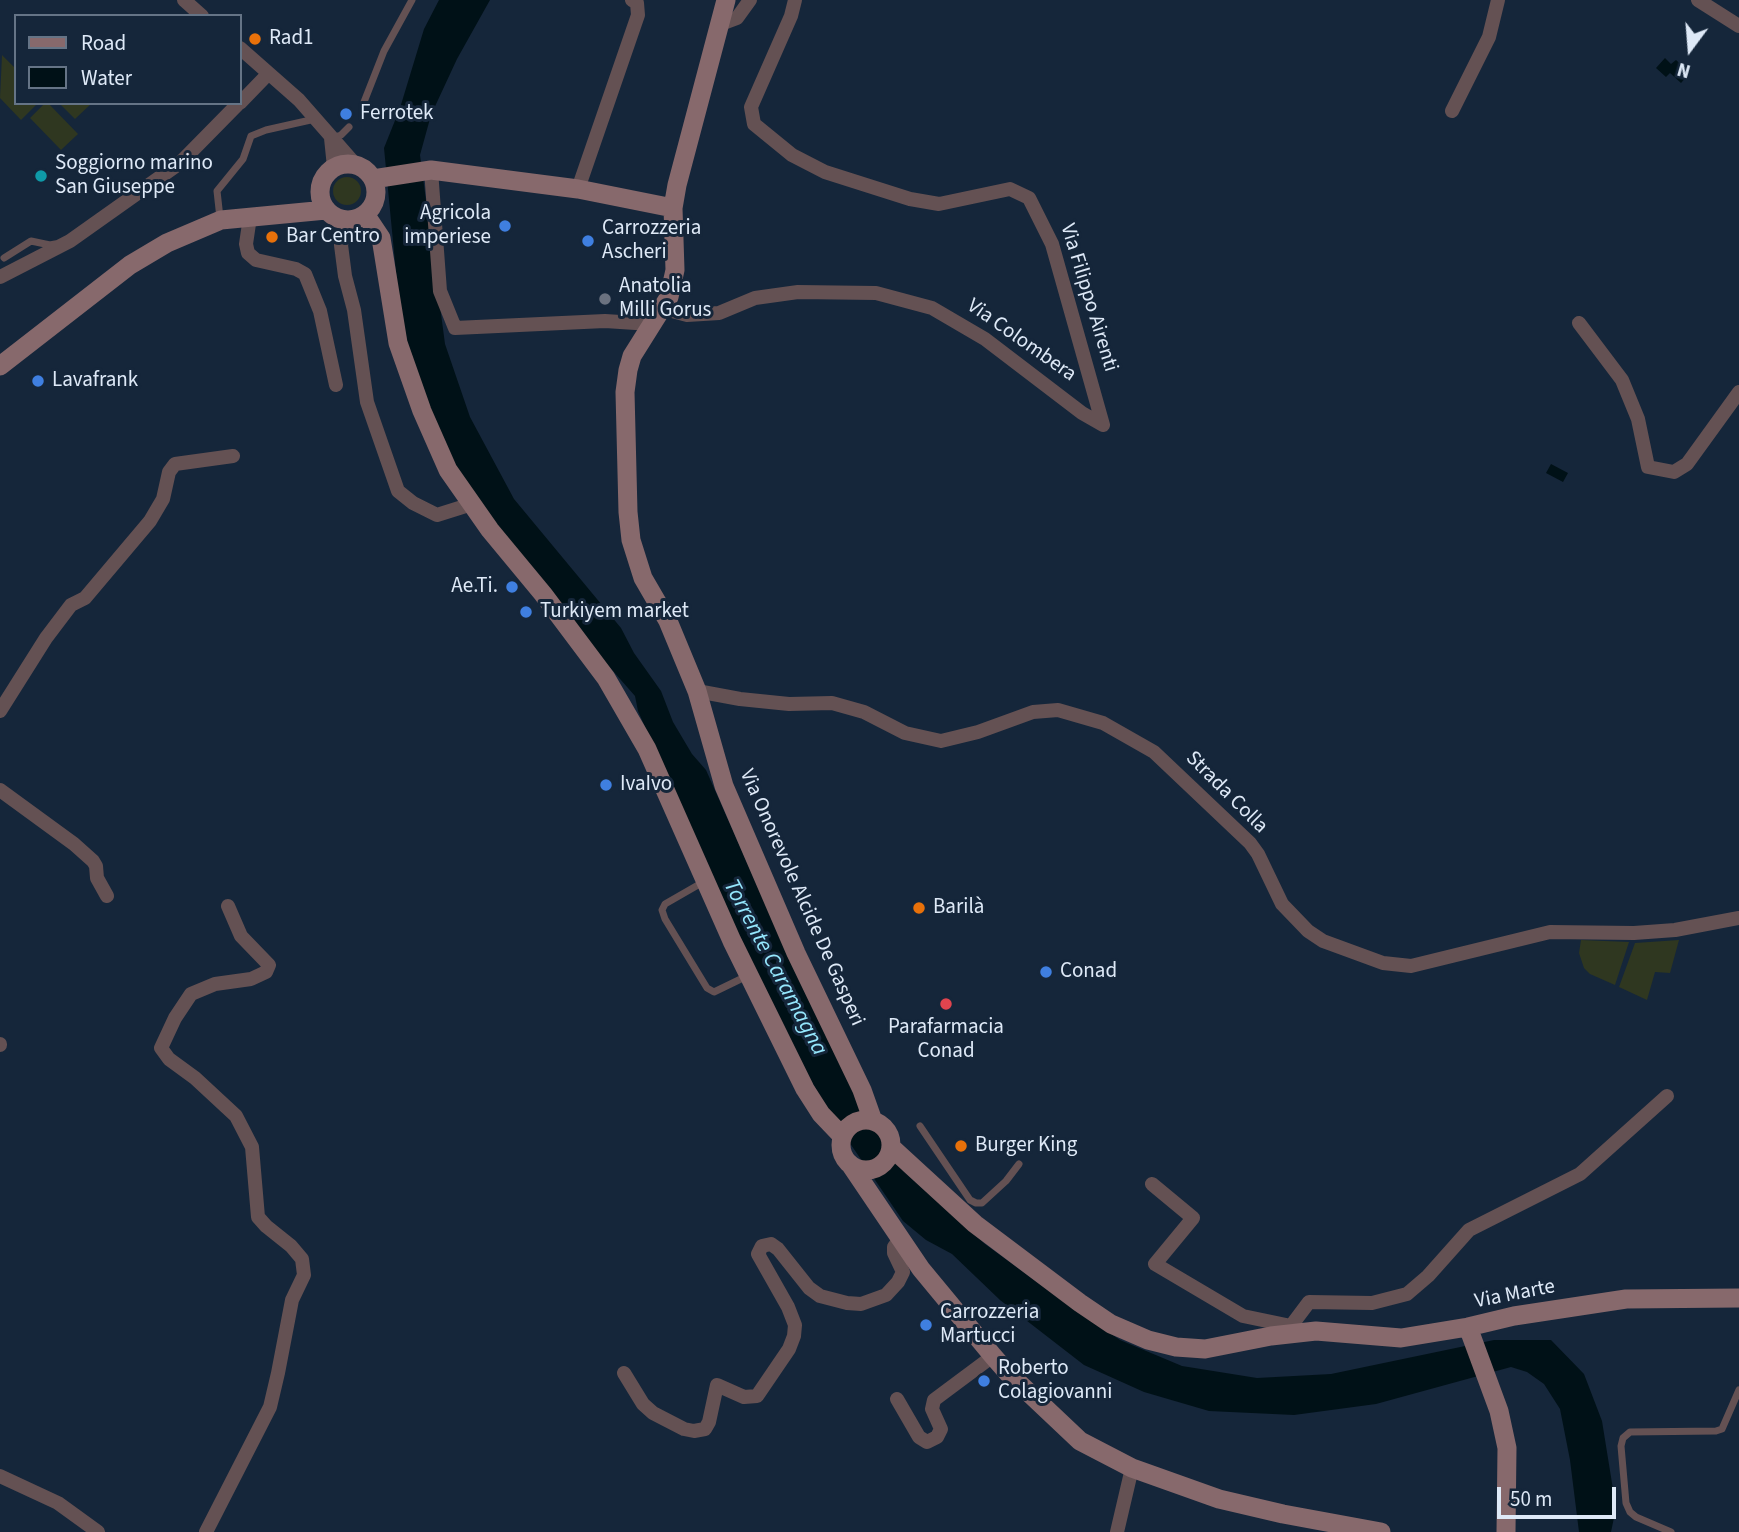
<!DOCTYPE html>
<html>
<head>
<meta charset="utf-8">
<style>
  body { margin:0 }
  #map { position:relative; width:1739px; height:1532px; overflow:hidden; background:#15263a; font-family:"Source Sans 3",sans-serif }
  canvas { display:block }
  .legend { position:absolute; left:14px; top:14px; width:228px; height:91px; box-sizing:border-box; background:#15263a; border:2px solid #657486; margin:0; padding:9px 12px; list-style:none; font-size:21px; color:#dee9f7 }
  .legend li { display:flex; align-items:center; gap:14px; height:35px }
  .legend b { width:35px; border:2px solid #657486 }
  .north { position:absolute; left:1655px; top:14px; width:70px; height:70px; -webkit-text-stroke:5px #15263a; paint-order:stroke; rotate:196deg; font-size:19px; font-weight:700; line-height:28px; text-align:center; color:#dee9f7 }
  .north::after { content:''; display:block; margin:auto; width:24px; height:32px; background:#dee9f7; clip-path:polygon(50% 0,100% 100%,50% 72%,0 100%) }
  .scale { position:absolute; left:1497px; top:1487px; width:119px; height:32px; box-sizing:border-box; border:4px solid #dee9f7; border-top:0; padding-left:9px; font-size:21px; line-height:24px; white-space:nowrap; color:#dee9f7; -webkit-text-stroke:5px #15263a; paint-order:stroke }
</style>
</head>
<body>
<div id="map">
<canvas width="1739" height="1532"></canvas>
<ul class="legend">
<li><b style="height:9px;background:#87696c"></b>Road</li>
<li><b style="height:19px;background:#001117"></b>Water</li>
</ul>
<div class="north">N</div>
<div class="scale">50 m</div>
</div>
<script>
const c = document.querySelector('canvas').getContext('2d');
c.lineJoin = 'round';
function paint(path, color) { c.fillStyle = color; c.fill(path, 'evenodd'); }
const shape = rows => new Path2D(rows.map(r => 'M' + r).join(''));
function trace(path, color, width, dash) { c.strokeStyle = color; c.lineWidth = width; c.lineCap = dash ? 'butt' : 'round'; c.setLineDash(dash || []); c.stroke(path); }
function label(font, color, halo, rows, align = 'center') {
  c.font = font + ' "Source Sans 3",sans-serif'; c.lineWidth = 6; c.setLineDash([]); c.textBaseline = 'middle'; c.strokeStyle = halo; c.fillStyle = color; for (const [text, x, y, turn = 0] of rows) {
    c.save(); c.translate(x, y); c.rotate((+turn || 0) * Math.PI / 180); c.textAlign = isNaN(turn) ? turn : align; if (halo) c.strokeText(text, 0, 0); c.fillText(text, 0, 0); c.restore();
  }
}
paint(shape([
  [2,55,16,69,16,103,38,103,21,120,0,98],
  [45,103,48,103,78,134,61,150,30,118],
  [59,103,92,103,75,119],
  '333 191a14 14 0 1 1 28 0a14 14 0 1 1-28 0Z',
  [1581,940,1629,942,1615,985,1590,974,1584,968,1579,953],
  [1679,940,1670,973,1655,972,1647,1000,1619,987,1635,943]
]), '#2f3720');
paint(shape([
  [439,0,490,0,457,59,431,115,420,155,445,344,470,417,514,499,621,628,634,653,661,691,673,722,692,754,706,770,799,980,856,1098,903,1171,985,1244,1052,1293,1120,1340,1182,1366,1257,1378,1331,1374,1494,1340,1551,1340,1584,1374,1602,1421,1616,1508,1611,1532,1579,1532,1570,1460,1560,1409,1544,1384,1527,1372,1511,1367,1376,1404,1294,1415,1209,1411,1144,1392,1084,1365,1000,1300,952,1254,926,1240,903,1221,830,1114,762,993,638,711,635,696,606,663,484,511,453,464,411,362,398,293,384,148,400,108,424,29],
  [1665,58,1671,64,1676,60,1690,73,1681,83,1670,73,1666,77,1656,68],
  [1551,464,1568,473,1563,482,1546,473]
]), '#001117');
trace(shape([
  [364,102,384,51,412,0],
  [332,138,341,135,349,127],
  [220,218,217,191,243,159,251,136,266,130,315,119],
  [4,258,31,241,50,245,55,244],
  [705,881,665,904,662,910,665,919,707,988,714,992,747,976],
  [920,1126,970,1200,976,1203,982,1203,1006,1181,1019,1164],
  [1671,1532,1636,1517,1630,1512,1626,1503,1621,1446,1623,1438,1630,1432,1716,1431,1722,1429,1739,1390]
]), '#645153', 7);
trace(shape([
  [184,0,202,16],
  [795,0,791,16,751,107,754,124,792,155,825,172,910,199,939,204,1010,189,1029,198,1052,244,1103,425],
  [1698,0,1739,26],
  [721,24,737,18,750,0],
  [240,48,299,100,356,165],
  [240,103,268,74],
  [1452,111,1489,37,1498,0],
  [331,138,334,167],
  [431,170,440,291,455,328,605,321,651,324],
  [578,189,638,15,637,3,632,0],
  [250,217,246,244,248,253,256,260,296,269,305,274,320,311,336,385],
  [347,220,341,245,345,276,354,310,367,402,398,491,413,503,437,515,472,504],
  [0,277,70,241,180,163,239,103],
  [661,308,687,315,719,313,755,298,798,292,876,293,932,308,985,339,1082,413,1103,425],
  [1579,323,1622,380,1638,419,1648,467,1674,472,1687,464,1739,392],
  [697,691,740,699,789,704,832,703,864,712,905,733,941,741,978,732,1033,712,1058,710,1103,723,1154,752,1250,843,1258,854,1282,904,1308,931,1323,941,1383,963,1411,966,1550,932,1634,933,1675,930,1739,918],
  [0,711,46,638,71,605,85,598,150,521,163,499,169,472,175,464,233,456],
  [0,790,74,844,93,861,96,866,97,878,107,896],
  [0,1045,0,1044],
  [1152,1184,1193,1218,1155,1264,1243,1316,1291,1326],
  [1292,1334,1291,1326,1309,1302,1372,1303,1407,1294,1428,1276,1469,1230,1580,1174,1667,1096],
  [624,1373,643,1404,653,1413,684,1429,694,1431,705,1429,709,1422,717,1385,744,1397,757,1396,789,1349,794,1336,795,1325,788,1307,758,1254,762,1246,771,1244,778,1249,809,1288,820,1296,847,1303,861,1304,886,1295,898,1282,903,1272,894,1253,894,1247,900,1239],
  [897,1399,919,1437,927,1442,937,1437,941,1429,932,1409,934,1400,993,1356],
  [0,1476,58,1503,98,1532],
  [206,1532,270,1407,278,1373,292,1300,304,1275,302,1259,291,1246,266,1226,258,1217,252,1147,236,1116,195,1078,169,1059,161,1048,175,1018,191,994,215,984,251,979,266,972,269,965,241,936,228,906],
  [1117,1532,1132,1468]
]), '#645153', 14);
trace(shape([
  [726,0,677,185,673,208,675,270,669,297,632,356,628,370,625,392,628,512,631,540,643,578,668,621,697,691,724,786,796,953,862,1090,873,1121],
  '320 192a28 28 0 1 1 56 0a28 28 0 1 1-56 0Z',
  [373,179,431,170,578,189,673,208],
  [365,214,381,238,398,343,422,411,448,470,490,530,543,594,606,678,647,749,732,941,805,1089,821,1114,842,1136],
  [0,366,130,265,167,243,221,220,326,210],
  '841 1145a25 25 0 1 1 50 0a25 25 0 1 1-50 0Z',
  [891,1147,975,1224,1080,1303,1111,1324,1148,1340,1176,1347,1205,1349,1271,1336,1316,1331,1401,1338,1468,1327,1514,1316,1626,1299,1739,1298],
  [850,1164,921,1269,993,1356,1007,1372,1080,1441,1132,1468,1219,1499,1283,1514,1381,1532],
  [1468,1327,1499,1411,1507,1448,1506,1532]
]), '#87696c', 19);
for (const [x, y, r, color] of [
  [255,39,7,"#e8710a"],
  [346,114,7,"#3f7fe0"],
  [41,176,7,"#0f9aa8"],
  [505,226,7,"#3f7fe0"],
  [272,237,7,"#e8710a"],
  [588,241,7,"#3f7fe0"],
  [605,299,7,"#6b7280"],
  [38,381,7,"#3f7fe0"],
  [512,587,7,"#3f7fe0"],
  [526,612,7,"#3f7fe0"],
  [606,785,7,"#3f7fe0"],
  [919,908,7,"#e8710a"],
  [1046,972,7,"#3f7fe0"],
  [946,1004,7,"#e0444e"],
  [961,1146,7,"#e8710a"],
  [926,1325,7,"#3f7fe0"],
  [984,1381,7,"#3f7fe0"]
]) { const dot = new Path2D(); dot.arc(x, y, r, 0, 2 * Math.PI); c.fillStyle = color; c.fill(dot); trace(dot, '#15263a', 2.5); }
label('21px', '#dee9f7', '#15263a', [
  ["Rad1",269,39],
  ["Ferrotek",360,114],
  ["Soggiorno marino",55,164],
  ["San Giuseppe",55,188],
  ["Agricola",491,214,"right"],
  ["imperiese",491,238,"right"],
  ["Carrozzeria",602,229],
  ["Ascheri",602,253],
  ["Bar Centro",286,237],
  ["Anatolia",619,287],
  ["Milli Gorus",619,311],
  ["Lavafrank",52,381],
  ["Ae.Ti.",498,587,"right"],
  ["Turkiyem market",540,612],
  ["IvaIvo",620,785],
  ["Barilà",933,908],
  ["Conad",1060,972],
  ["Parafarmacia",946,1028,"center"],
  ["Conad",946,1052,"center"],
  ["Burger King",975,1146],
  ["Carrozzeria",940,1313],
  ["Martucci",940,1337],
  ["Roberto",998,1369],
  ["Colagiovanni",998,1393]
], 'left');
label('21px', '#dee9f7', '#15263a', [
  ["Via Filippo Airenti",1088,298,73],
  ["Via Colombera",1021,341,35],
  ["Strada Colla",1226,793,45],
  ["Via Onorevole Alcide De Gasperi",801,898,66],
  ["Via Marte",1515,1295,-11]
]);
label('italic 23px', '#95e7fd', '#15263a', [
  ["Torrente Caramagna",774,968,62]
]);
</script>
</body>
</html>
